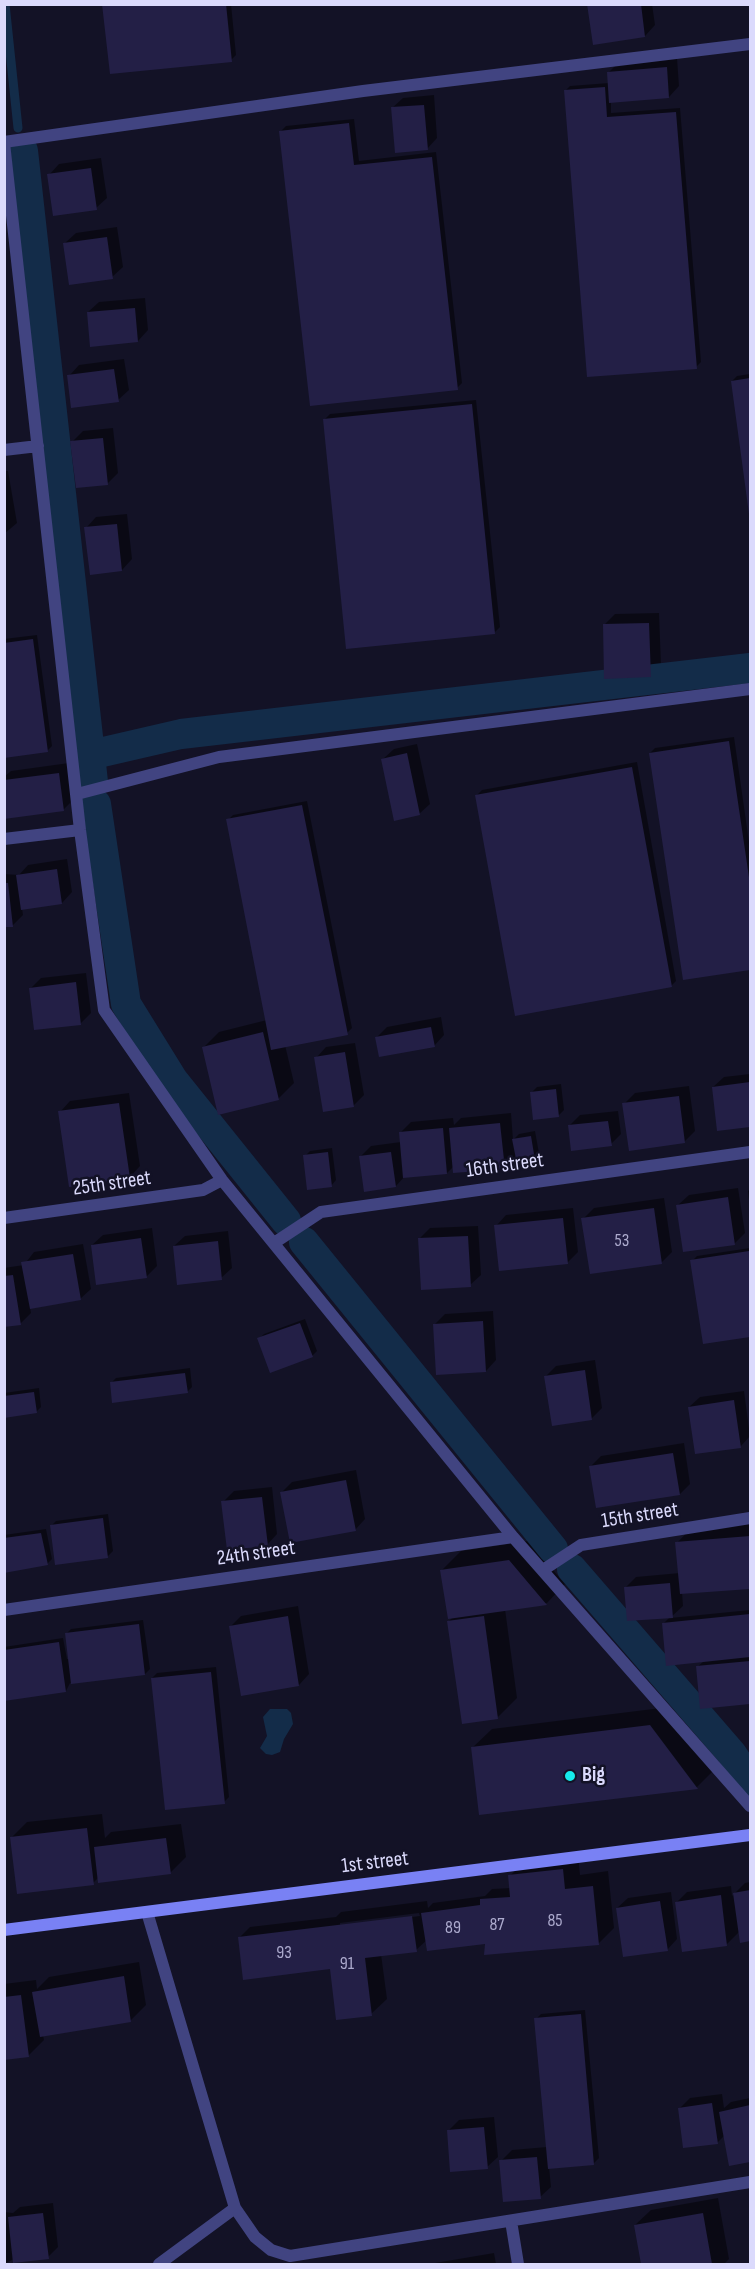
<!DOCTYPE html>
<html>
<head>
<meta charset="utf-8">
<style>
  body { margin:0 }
  #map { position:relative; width:755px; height:2269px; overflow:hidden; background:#131226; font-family:"Sofia Sans Condensed",sans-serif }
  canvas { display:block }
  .frame { position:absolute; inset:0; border:6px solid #dbdafc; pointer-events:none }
</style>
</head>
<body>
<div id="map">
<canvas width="755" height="2269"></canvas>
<div class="frame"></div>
</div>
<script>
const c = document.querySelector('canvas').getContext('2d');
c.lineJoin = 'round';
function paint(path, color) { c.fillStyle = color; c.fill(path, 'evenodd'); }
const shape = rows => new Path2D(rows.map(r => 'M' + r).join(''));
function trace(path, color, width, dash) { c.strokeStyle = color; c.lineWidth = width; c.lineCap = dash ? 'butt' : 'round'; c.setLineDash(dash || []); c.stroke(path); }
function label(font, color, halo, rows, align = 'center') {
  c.font = font + ' "Sofia Sans Condensed",sans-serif'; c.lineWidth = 5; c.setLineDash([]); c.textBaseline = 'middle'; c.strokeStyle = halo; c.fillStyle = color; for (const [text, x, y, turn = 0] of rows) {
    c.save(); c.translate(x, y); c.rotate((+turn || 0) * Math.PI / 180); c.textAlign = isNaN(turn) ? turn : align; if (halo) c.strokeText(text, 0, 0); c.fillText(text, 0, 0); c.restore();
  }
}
paint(shape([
  [270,1709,287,1709,291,1713,293,1724,284,1739,280,1752,272,1755,266,1754,260,1748,267,1736,263,1717]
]), '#132c49');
paint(shape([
  [103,4,231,4,236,55,231,60],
  [588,4,652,4,655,25,645,36],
  [677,58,679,86,669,97,611,102,611,113,680,108,701,362,696,367,565,91,570,86,609,83,608,73,619,62],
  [434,95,437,138,427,149,392,108,403,98],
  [354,119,359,161,436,152,462,383,457,388,281,131,286,126],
  [101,158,107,198,96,208,49,175,59,164],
  [117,227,123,267,112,277,65,243,76,233],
  [145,298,148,330,138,341,88,312,99,302],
  [124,359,129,390,118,400,69,376,79,365],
  [750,374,750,513,732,381,737,376],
  [476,400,500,627,495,632,325,419,330,414],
  [113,428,118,473,108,483,72,442,83,431],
  [4,471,8,471,17,523,4,534],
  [127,514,132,559,122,570,86,528,96,517],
  [659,613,661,665,650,676,604,625,615,614],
  [37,635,52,746,47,751,4,757,4,639],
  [734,737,750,849,750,969,684,978,650,753,655,748],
  [417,744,430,804,419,814,383,759,394,749],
  [637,762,676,981,671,986,477,795,482,790],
  [69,763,74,799,64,809,4,814,4,777,11,771],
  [307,801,352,1028,347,1033,285,1045,294,1083,278,1099,204,1047,219,1032,267,1020,228,820,233,815],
  [67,859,72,892,62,903,22,908,23,915,13,925,4,926,4,874,19,875,28,865],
  [86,973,91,1013,80,1024,31,988,41,978],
  [441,1017,444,1035,434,1046,376,1038,387,1027],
  [355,1043,364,1095,353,1106,316,1058,326,1047],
  [750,1074,750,1126,718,1130,713,1087,724,1077],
  [561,1084,564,1110,559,1115,532,1092,537,1087],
  [689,1086,695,1131,684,1142,624,1104,635,1093],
  [129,1093,140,1166,130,1177,60,1112,70,1101],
  [618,1111,621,1134,611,1144,569,1126,580,1115],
  [511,1113,513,1140,519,1134,535,1131,540,1159,535,1164,517,1155,504,1168,454,1166,447,1173,405,1176,396,1186,360,1157,371,1146,401,1142,400,1133,411,1122,453,1118,454,1125,461,1118],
  [332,1148,336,1180,331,1186,305,1156,310,1151],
  [738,1188,745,1233,734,1244,678,1205,689,1195],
  [750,1189,750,1208,748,1191],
  [664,1198,672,1252,661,1263,583,1219,594,1208],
  [573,1208,578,1252,567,1263,496,1226,506,1215],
  [478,1226,481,1275,470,1285,419,1239,430,1228],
  [152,1228,157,1266,146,1277,92,1245,103,1235],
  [228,1231,232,1268,221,1278,174,1246,185,1236],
  [83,1244,91,1289,80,1299,30,1307,31,1313,21,1323,4,1326,4,1268,24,1265,34,1252],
  [750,1248,750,1335,704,1342,692,1261,697,1256],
  [493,1311,496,1360,486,1371,435,1324,445,1314],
  [305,1319,317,1351,312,1356,259,1339,264,1334],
  [595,1360,602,1408,591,1419,546,1376,556,1366],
  [190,1368,192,1387,187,1392,111,1383,116,1378],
  [39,1388,41,1407,36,1412,4,1416,4,1393],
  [744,1391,750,1436,741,1446,689,1407,700,1397],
  [684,1443,690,1484,680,1494,591,1466,601,1456],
  [356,1470,365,1519,355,1530,282,1492,292,1482],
  [272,1487,277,1534,267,1545,223,1502,234,1491],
  [108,1514,113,1551,108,1556,51,1526,56,1521],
  [750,1523,750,1587,682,1592,683,1606,670,1618,750,1610,750,1702,701,1707,697,1667,704,1661,663,1624,671,1616,626,1587,636,1577,680,1573,677,1543,692,1527],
  [46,1529,52,1559,47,1564,4,1571,4,1535],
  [528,1541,565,1584,547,1603,505,1609,517,1698,498,1717,449,1621,453,1617,442,1570,461,1551],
  [298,1606,309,1674,299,1685,231,1626,241,1616],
  [143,1620,150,1669,145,1674,70,1683,66,1691,4,1699,4,1647,63,1638,67,1659,69,1659,66,1634,71,1629],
  [216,1667,229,1797,224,1802,152,1678,157,1673],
  [669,1707,716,1768,697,1787,481,1814,472,1748,492,1729],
  [102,1814,105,1838,111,1832,181,1824,186,1857,170,1873,99,1877,93,1883,12,1837,27,1822],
  [578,1855,580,1875,608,1871,614,1928,599,1943,427,1940,416,1950,381,1954,387,1999,371,2014,331,1968,239,1938,250,1927,336,1917,341,1912,427,1901,428,1908,433,1903,485,1896,492,1889,511,1888,510,1876,525,1860],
  [419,1913,420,1916,340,1926,340,1923],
  [750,1882,750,1940,741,1941,740,1931,727,1944,677,1902,687,1892,731,1886,732,1896,745,1883],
  [671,1892,677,1939,667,1950,617,1908,628,1898],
  [139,1962,146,2005,131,2020,43,2035,44,2040,28,2056,4,2059,4,1984,36,1980,37,1989,49,1977],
  [585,2010,599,2158,594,2163,549,2167,551,2187,540,2197,501,2161,512,2150,547,2147,536,2019,541,2014],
  [722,2094,724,2108,731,2102,750,2098,750,2161,730,2165,725,2135,717,2143,680,2108,690,2098],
  [494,2117,498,2157,487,2167,448,2131,459,2120],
  [718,2198,729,2259,724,2264,643,2264,635,2225,651,2210],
  [53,2203,58,2247,48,2257,14,2259,4,2264,4,2212,13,2213,20,2207],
  [494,2253,496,2264,433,2264,435,2263]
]), '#0007');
trace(shape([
  [5,4,18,128]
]), '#132c49', 9);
trace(shape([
  [23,151,93,782],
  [90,755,181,734,750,668],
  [96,804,126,1004,173,1080,286,1221],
  [304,1242,553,1549],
  [572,1569,732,1754,750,1781]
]), '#132c49', 30);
paint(shape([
  [102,4,226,4,232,62,110,74],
  [587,4,641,4,645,37,593,45],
  [667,67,669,98,609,103,607,72],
  [605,87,607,117,676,112,697,369,587,377,564,90],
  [424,105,428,150,395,153,391,107],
  [349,123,354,165,432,157,458,390,310,406,279,131],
  [91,168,97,210,53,216,47,174],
  [107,237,113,279,69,285,63,243],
  [135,308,138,342,90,347,87,312],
  [114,369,119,402,71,408,67,375],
  [750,378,750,513,749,514,731,381],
  [472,404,495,634,346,649,323,419],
  [103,438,108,485,76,488,70,441],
  [117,524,122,571,90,575,84,527],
  [649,623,651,677,604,679,603,624],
  [33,639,48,752,4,758,4,643],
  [729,741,750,884,750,970,683,980,649,753],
  [407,753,420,815,394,821,381,759],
  [632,767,672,987,515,1016,475,795],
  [59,773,64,811,4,819,4,780],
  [302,805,348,1035,271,1050,226,819],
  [57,869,62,904,21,910,16,875],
  [4,883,8,883,13,927,4,927],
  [76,982,81,1025,34,1030,29,988],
  [431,1027,435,1047,379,1057,375,1037],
  [263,1032,279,1100,218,1115,202,1047],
  [345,1052,354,1107,323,1112,314,1057],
  [750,1082,750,1127,717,1131,712,1087],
  [556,1089,559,1117,533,1120,530,1092],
  [679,1096,685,1143,629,1151,622,1103],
  [119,1103,130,1178,69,1187,58,1111],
  [608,1121,612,1146,571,1151,568,1125],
  [500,1123,505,1169,453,1173,449,1128],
  [443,1128,447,1174,403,1178,399,1132],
  [531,1136,536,1166,518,1169,512,1139],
  [328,1152,332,1187,307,1190,303,1155],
  [391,1152,396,1187,364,1192,359,1156],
  [728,1197,735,1245,683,1252,676,1205],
  [654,1208,662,1264,590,1274,581,1218],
  [563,1218,568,1264,499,1271,494,1225],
  [468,1236,471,1287,421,1290,418,1238],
  [141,1238,147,1278,96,1285,91,1245],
  [218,1241,222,1280,177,1285,173,1246],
  [749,1251,750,1337,703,1344,690,1260],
  [73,1254,81,1300,30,1309,21,1262],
  [13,1275,21,1325,4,1327,4,1276],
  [483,1321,486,1372,436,1375,433,1324],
  [300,1323,313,1357,270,1373,257,1338],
  [585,1370,592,1420,552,1426,544,1376],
  [185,1373,188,1393,112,1403,110,1382],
  [34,1392,37,1413,4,1418,4,1396],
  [734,1400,741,1448,695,1454,688,1407],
  [673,1453,680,1495,596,1508,589,1466],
  [346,1480,356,1531,290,1543,280,1492],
  [262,1497,268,1546,227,1550,221,1501],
  [103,1518,108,1558,55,1565,50,1525],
  [41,1533,48,1565,4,1573,4,1538],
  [750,1536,750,1589,680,1594,675,1542],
  [509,1560,547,1605,448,1619,440,1570],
  [670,1583,673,1618,627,1621,624,1587],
  [750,1614,750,1657,666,1666,662,1623],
  [288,1616,299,1686,241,1696,229,1626],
  [484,1616,498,1719,462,1724,447,1621],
  [139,1624,145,1675,71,1684,65,1633],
  [59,1642,66,1692,4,1701,4,1650],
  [750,1661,750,1704,700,1709,696,1666],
  [211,1672,225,1804,165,1810,151,1678],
  [650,1725,698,1789,479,1815,471,1747],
  [87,1828,94,1885,17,1894,10,1837],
  [166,1838,171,1874,98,1883,94,1847],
  [563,1869,565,1889,593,1886,599,1945,484,1955,485,1944,427,1951,421,1913,480,1905,480,1899,510,1897,508,1875],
  [750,1890,750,1941,740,1943,733,1893],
  [721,1895,727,1946,682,1952,675,1902],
  [660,1901,668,1951,623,1957,616,1908],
  [412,1916,417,1952,365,1958,372,2016,336,2020,330,1969,243,1980,238,1937],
  [124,1976,131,2022,40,2037,32,1992],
  [21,1995,29,2057,4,2060,4,1997],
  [581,2014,594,2165,548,2169,534,2018],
  [712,2103,718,2144,683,2148,678,2108],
  [750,2105,750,2162,729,2166,719,2112],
  [484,2127,488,2169,450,2172,447,2130],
  [537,2157,541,2199,503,2202,499,2160],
  [43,2213,49,2259,13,2263,8,2217],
  [703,2213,712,2264,641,2264,634,2225]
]), '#231f46');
trace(shape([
  [4,142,363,91,750,44]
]), '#414481', 12);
trace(shape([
  [4,143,80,830,104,1010,222,1180,513,1537,750,1806],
  [4,450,38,446],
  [77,794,219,757,750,689],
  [4,839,80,830],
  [4,1218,203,1190,222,1180],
  [274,1243,321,1212,750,1152],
  [543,1570,581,1545,750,1518],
  [4,1610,513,1537],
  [147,1912,235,2208,255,2237,271,2250,290,2256,750,2182],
  [511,2221,518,2264],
  [159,2264,235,2208]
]), '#414481', 12);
trace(shape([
  [4,1930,750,1835]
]), '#7981f4', 12);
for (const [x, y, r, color] of [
  [570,1776,6,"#16eaec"]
]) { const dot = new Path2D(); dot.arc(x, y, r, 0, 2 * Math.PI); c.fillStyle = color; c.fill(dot); trace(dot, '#131226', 2); }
label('18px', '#adabce', null, [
  ["53",622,1241],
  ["85",555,1921],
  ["87",497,1925],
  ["89",453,1928],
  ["93",284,1953],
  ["91",347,1964]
]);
label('21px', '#dbdafc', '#131226', [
  ["16th street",505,1166,-8],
  ["25th street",112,1184,-8],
  ["15th street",640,1516,-9],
  ["24th street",256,1554,-8],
  ["1st street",375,1863,-7]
]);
label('bold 21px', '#dbdafc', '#131226', [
  ["Big",582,1776]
], 'left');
</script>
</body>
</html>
